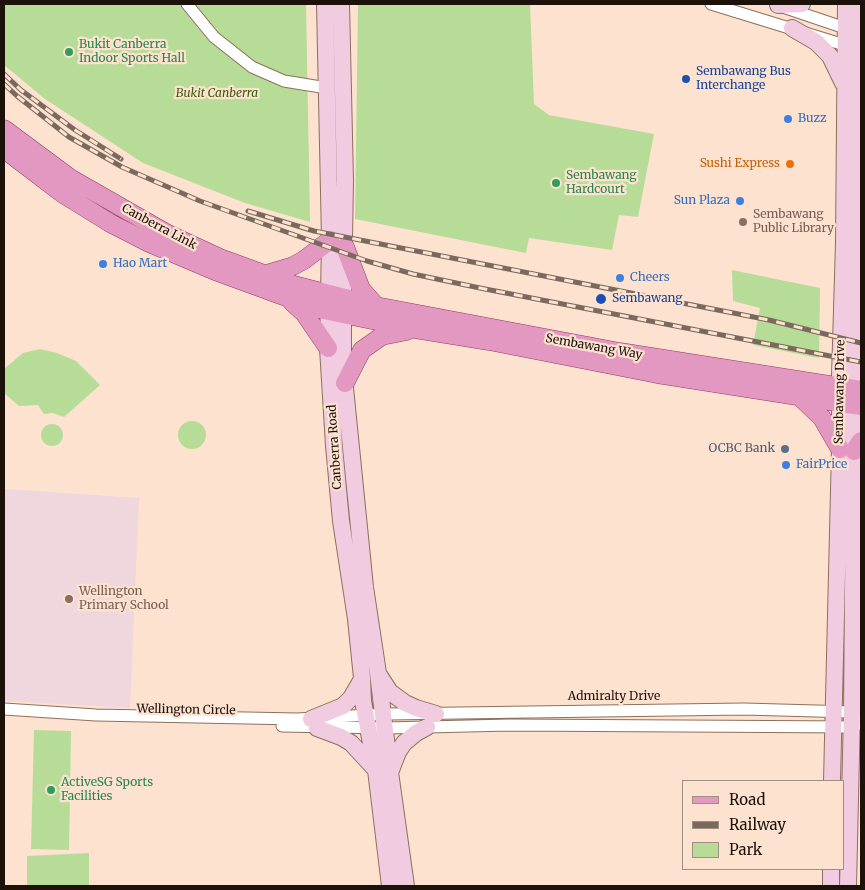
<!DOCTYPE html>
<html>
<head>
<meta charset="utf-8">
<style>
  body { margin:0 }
  #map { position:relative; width:865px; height:890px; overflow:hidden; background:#fde2d0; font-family:Merriweather,serif }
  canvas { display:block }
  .frame { position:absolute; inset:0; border:5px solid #1d120a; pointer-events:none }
  .legend { position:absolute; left:682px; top:780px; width:162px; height:90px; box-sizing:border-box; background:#fde2d0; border:1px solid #a38f81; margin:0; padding:6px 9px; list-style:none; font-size:15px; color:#1d120a }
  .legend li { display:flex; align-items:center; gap:10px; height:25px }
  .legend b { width:25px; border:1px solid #a38f81 }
</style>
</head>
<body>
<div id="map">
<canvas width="865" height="890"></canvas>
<div class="frame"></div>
<ul class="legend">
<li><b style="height:6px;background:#e398c1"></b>Road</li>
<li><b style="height:6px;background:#7a695d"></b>Railway</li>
<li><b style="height:14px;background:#b6dc98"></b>Park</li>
</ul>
</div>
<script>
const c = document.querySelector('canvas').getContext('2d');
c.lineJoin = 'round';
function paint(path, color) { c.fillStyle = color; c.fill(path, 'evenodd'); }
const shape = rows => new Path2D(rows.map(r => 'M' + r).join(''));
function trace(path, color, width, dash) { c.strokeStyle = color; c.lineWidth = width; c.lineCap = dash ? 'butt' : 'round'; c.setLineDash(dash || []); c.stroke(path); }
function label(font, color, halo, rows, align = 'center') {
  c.font = font + ' Merriweather,serif'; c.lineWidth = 4.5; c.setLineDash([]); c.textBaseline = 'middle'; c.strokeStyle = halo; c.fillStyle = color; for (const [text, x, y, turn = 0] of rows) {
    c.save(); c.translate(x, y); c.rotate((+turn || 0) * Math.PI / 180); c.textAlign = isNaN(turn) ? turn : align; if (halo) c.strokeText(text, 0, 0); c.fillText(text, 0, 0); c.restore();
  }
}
paint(shape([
  [4,489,139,498,130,708,4,701]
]), '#f0d6dd');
paint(shape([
  [4,4,306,4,310,222,245,203,143,163,45,99,4,65],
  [358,4,530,4,534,104,549,115,654,134,638,217,619,215,612,250,529,238,526,253,355,219],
  [732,270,820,288,819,358,753,345,760,308,733,301],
  [40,349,57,353,76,361,100,385,64,417,53,413,44,414,38,405,19,406,4,393,4,369,23,353],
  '178 435a14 14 0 1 1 28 0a14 14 0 1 1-28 0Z',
  '41 435a11 11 0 1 1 22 0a11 11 0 1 1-22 0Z',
  [34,730,71,731,69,850,31,849],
  [89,853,89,886,27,886,27,856]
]), '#b6dc98');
const street = shape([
  [187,4,214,37,252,67,284,81,327,88],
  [711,4,851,47],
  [783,7,851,30],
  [4,709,96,715,297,719,388,714,744,709,852,712,861,718],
  [282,726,385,728,510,725,852,727,858,724]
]);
const secondary = shape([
  [325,4,330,240,328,348,334,446,341,521,356,619,362,678,363,701,376,770,390,886],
  [341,4,345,180,343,299,343,368,365,587,378,673,390,772,406,886],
  [778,5,802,4],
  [792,28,816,42,830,56,843,83],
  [379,675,390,692,405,703,416,708,436,714],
  [311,719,343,706,351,698,362,679],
  [317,728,341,737,351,743,376,770],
  [391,770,398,752,404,743,416,733,427,727],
  [832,781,840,449,840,376,844,243,846,4],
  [831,869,831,886],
  [848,886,852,712,858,4]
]);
const primary = shape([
  [4,129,70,178,168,234,220,258,294,285,376,306,620,352,861,390],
  [4,149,63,194,110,223,149,243,215,271,319,309,415,329,489,341,657,374,861,406],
  [345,247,361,289,376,306],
  [263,275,293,266,304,260,330,240],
  [292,302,304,313,328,348],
  [345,383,362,350,382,336,407,331],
  [798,395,822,418,840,449],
  [854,451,861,441]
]);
trace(street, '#8d705b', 13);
trace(secondary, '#8d705b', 18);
trace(primary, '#923c66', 19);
trace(street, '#fff', 11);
trace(secondary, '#f1cbe0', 16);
trace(primary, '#e398c1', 18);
const rail = shape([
  [4,74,21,90,75,130,121,159],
  [4,84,17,96,69,137,122,167,200,201,367,261,413,274,480,288,861,362],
  [248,211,314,231,769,320,861,343]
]);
trace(rail, '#7a695d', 5);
trace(rail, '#fde2d0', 3, [9]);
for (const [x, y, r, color] of [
  [69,52,5,"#2e9e5b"],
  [686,79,5,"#1a4fb4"],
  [788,119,5,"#3f7fe0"],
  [790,164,5,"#e8710a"],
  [556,183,5,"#2e9e5b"],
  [740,201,5,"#3f7fe0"],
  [743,222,5,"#8d6e63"],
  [103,264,5,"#3f7fe0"],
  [620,278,5,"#3f7fe0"],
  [601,299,6,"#1a4fb4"],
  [785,449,5,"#5c6f8a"],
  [786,465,5,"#3f7fe0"],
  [69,599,5,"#8d6e63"],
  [51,790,5,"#2e9e5b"]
]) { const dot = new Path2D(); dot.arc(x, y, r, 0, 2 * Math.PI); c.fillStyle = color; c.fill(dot); trace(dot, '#fde2d0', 2); }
label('12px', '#27864d', '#fde2d0', [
  ["Bukit Canberra",79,45],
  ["Indoor Sports Hall",79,59],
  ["Sembawang",566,176],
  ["Hardcourt",566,190],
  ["ActiveSG Sports",61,783],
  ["Facilities",61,797]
], 'left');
label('12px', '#164399', '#fde2d0', [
  ["Sembawang Bus",696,72],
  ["Interchange",696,86],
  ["Sembawang",612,299]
], 'left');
label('italic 12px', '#375c07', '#fde2d0', [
  ["Bukit Canberra",217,94]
]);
label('12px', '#366cbe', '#fde2d0', [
  ["Buzz",798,119],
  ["Sun Plaza",730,201,"right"],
  ["Hao Mart",113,264],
  ["Cheers",630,278],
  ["FairPrice",796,465]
], 'left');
label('12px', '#c56008', '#fde2d0', [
  ["Sushi Express",780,164]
], 'right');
label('12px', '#785e54', '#fde2d0', [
  ["Sembawang",753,215],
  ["Public Library",753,229],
  ["Wellington",79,592],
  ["Primary School",79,606]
], 'left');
label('12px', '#1d120a', '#fde2d0', [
  ["Canberra Link",159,227,28],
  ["Sembawang Way",594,347,10],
  ["Sembawang Drive",840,392,-89],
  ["Canberra Road",335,447,-94],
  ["Admiralty Drive",614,697],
  ["Wellington Circle",186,710,1]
]);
label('12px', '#4e5e75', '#fde2d0', [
  ["OCBC Bank",775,449]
], 'right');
</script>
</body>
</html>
